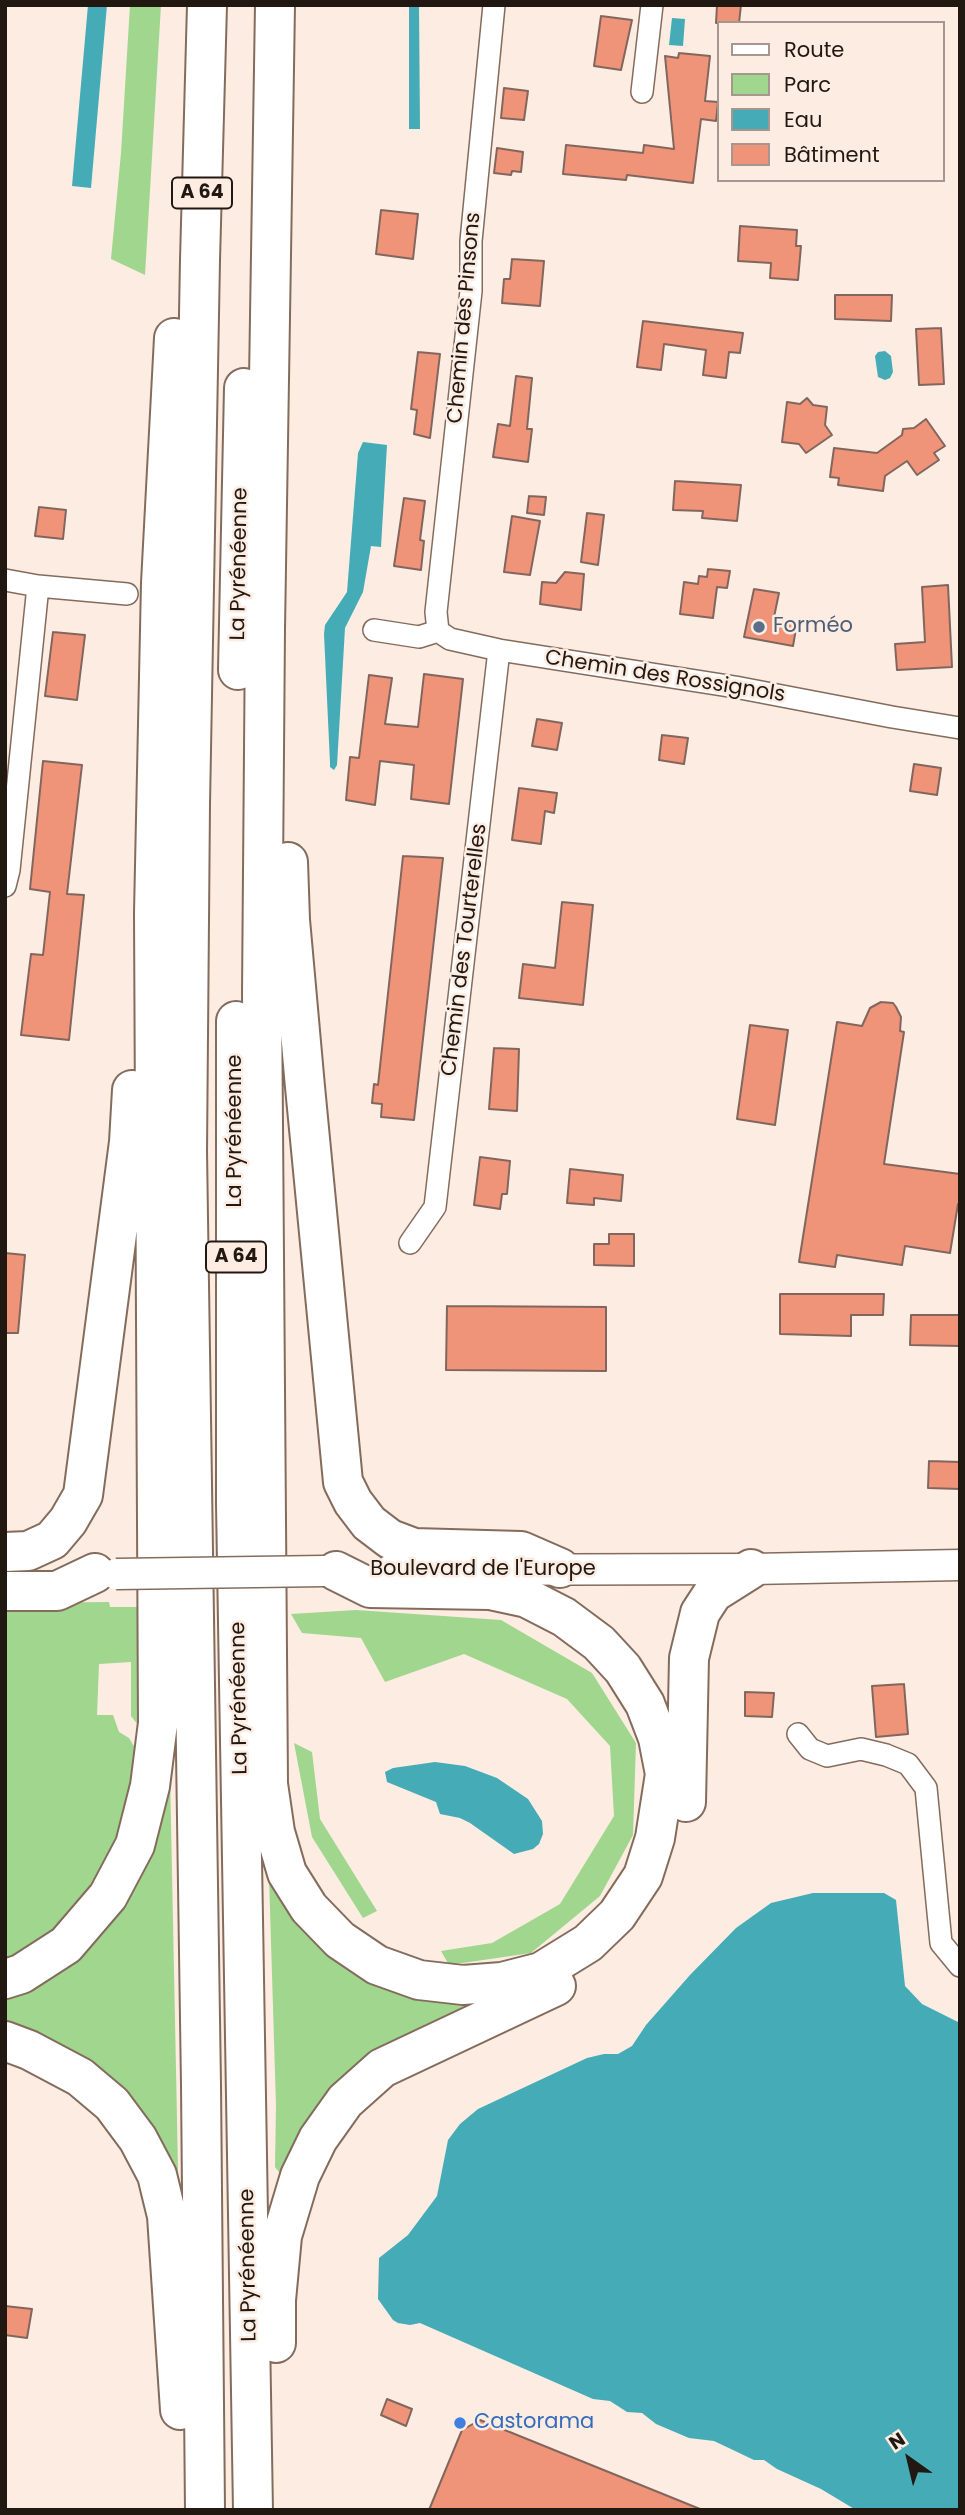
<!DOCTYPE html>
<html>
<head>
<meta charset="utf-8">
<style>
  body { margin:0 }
  #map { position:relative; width:965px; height:2515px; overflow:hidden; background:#fcece1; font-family:Poppins,sans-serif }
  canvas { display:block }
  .frame { position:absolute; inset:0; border:7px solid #221812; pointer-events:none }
  .legend { position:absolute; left:717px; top:21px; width:228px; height:161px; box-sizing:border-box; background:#fcece1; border:2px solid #a5978e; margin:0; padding:9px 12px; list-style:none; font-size:21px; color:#221812 }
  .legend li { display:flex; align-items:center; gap:14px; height:35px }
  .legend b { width:35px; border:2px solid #a5978e }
  .north { position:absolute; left:874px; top:2424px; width:70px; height:70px; -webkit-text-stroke:5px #fcece1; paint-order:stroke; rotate:326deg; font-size:19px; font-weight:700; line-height:28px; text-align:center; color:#221812 }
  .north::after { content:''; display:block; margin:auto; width:24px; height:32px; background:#221812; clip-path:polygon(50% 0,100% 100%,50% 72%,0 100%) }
</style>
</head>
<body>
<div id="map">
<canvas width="965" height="2515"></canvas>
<div class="frame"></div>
<ul class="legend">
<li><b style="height:9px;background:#fff"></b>Route</li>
<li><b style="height:19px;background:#a0d68e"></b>Parc</li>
<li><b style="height:19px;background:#45abb6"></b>Eau</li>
<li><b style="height:19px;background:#f09479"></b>Bâtiment</li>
</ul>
<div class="north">N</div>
</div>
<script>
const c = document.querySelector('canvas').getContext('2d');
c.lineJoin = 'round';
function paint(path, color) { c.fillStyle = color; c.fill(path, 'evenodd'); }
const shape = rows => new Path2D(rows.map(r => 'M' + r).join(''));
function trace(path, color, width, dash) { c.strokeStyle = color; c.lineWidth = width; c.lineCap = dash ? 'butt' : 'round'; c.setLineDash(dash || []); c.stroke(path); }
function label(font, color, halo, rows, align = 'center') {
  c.font = font + ' Poppins,sans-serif'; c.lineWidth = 5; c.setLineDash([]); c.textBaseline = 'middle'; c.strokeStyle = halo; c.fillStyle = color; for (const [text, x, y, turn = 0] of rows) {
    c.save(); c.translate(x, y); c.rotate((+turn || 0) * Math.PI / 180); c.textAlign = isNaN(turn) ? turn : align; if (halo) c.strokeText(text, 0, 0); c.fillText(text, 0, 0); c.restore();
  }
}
paint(shape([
  [130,5,161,5,145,275,111,259,121,153],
  [109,1602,110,1607,149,1607,142,1730,131,1716,131,1662,99,1664,97,1715,113,1715,119,1732,129,1738,141,1758,113,1856,64,1928,5,1965,5,1603],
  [356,1610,501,1620,592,1673,636,1743,633,1835,600,1896,531,1953,449,1965,441,1951,492,1943,560,1904,614,1816,610,1746,567,1699,464,1654,385,1682,361,1638,302,1633,291,1614],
  [294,1743,312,1752,320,1819,377,1911,363,1918,312,1837],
  [170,1773,178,2169,179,2195,170,2176,5,2031,5,1993,31,1984],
  [268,1844,291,1912,470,1992,478,2006,285,2180,275,2167,276,2105]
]), '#a0d68e');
paint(shape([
  [88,5,107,5,91,188,72,186],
  [409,5,419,5,420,129,409,129],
  [672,18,685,19,683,46,669,45],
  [885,351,891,356,893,372,890,378,885,380,878,377,875,356,878,352],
  [363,442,387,445,381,547,371,546,363,592,345,628,337,765,334,770,330,767,330,763,324,634,325,625,347,592,358,453],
  [435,1762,465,1766,497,1778,528,1799,542,1821,543,1834,539,1844,533,1849,514,1854,470,1823,460,1818,440,1814,436,1802,387,1782,385,1772,393,1768],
  [813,1893,884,1893,896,1900,905,1986,922,2004,960,2023,960,2510,856,2510,821,2489,777,2469,764,2460,754,2460,714,2441,689,2438,656,2424,642,2413,627,2412,610,2401,593,2399,420,2323,410,2325,398,2323,393,2320,378,2299,379,2258,408,2235,437,2196,448,2140,460,2124,478,2109,587,2058,604,2054,618,2054,632,2046,646,2025,690,1975,736,1928,771,1903]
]), '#45abb6');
const building = shape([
  [717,5,741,5,739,23,716,23,717,5],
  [601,16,632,20,621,70,594,66,601,16],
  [679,53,710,56,705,101,718,102,716,121,701,119,693,183,627,175,626,180,563,174,566,145,643,153,644,145,674,149,665,56,678,58,679,53],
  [504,88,528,91,524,120,501,118,504,88],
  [497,148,523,152,521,172,512,171,511,175,494,173,497,148],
  [381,210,418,214,413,259,376,254,381,210],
  [740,226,797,230,796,246,801,246,798,280,770,278,771,263,738,261,740,226],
  [512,259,544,261,540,306,502,303,504,279,510,279,512,259],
  [835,295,892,295,891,321,835,319,835,295],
  [643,321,743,333,740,353,729,352,726,378,703,375,706,350,664,344,661,370,637,367,643,321],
  [941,328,944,384,919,385,916,329,941,328],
  [418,352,440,354,430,438,414,434,417,410,411,409,418,352],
  [516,376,532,378,527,429,532,429,528,462,493,457,498,424,510,426,516,376],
  [807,398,813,405,827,407,825,425,832,435,806,453,799,444,782,442,787,402,800,404,807,398],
  [926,419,945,446,934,453,939,460,917,475,907,461,885,476,883,491,838,485,839,478,830,477,834,448,877,453,902,435,903,429,914,428,926,419],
  [675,481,741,485,737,521,702,518,703,511,673,510,675,481],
  [529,496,546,497,544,515,527,513,529,496],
  [404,498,425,501,420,540,424,541,421,570,394,566,404,498],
  [39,507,66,510,63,539,35,536,39,507],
  [587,513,604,515,598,565,581,562,587,513],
  [512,516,540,521,530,575,504,572,512,516],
  [708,569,730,571,727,588,717,587,713,618,680,614,684,582,698,584,699,576,707,577,708,569],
  [565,572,584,574,581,610,540,604,542,582,556,583,565,572],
  [948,585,952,667,897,670,895,644,925,642,922,587,948,585],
  [754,589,779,593,774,617,797,623,793,646,744,637,754,589],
  [53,632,85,635,77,700,45,696,53,632],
  [424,674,463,679,449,804,411,799,414,765,380,761,375,805,346,800,350,757,359,758,369,675,392,678,385,724,418,727,424,674],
  [537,719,562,723,557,750,532,746,537,719],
  [662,735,688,738,684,764,659,760,662,735],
  [43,761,82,765,67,894,84,895,69,1040,21,1035,31,954,43,955,50,892,30,889,43,761],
  [914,764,941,768,937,795,910,791,914,764],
  [519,788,557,793,554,813,545,811,541,844,512,840,519,788],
  [403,856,443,858,414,1120,381,1117,382,1104,372,1103,374,1084,378,1085,403,856],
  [562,902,593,905,583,1005,519,998,523,964,555,968,562,902],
  [881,1002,893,1003,896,1007,901,1017,900,1031,904,1032,884,1164,960,1174,960,1204,958,1204,950,1253,905,1246,902,1265,837,1255,835,1267,799,1262,837,1022,862,1026,870,1008,881,1002],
  [750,1025,788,1030,775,1125,737,1119,750,1025],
  [494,1048,519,1049,517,1111,489,1109,494,1048],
  [480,1157,510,1161,507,1194,502,1194,500,1209,474,1205,480,1157],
  [570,1169,623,1175,621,1201,594,1198,594,1205,567,1203,570,1169],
  [609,1234,634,1234,634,1266,594,1265,594,1244,609,1244,609,1234],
  [5,1253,25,1255,18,1333,5,1333,5,1253],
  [780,1294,884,1294,883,1315,851,1315,851,1336,780,1334,780,1294],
  [447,1306,606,1307,606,1371,446,1370,447,1306],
  [911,1315,960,1315,960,1346,910,1345,911,1315],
  [929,1461,960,1462,960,1489,928,1488,929,1461],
  [904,1684,908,1734,876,1737,872,1686,904,1684],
  [745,1692,774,1693,772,1717,745,1716,745,1692],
  [5,2306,32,2309,27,2338,5,2335,5,2306],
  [387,2399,412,2409,406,2426,381,2415,387,2399],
  [480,2420,700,2509,700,2510,429,2510,462,2430,480,2420]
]);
paint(building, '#f09479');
trace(building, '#82665e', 2);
const street = shape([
  [642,92,652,5],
  [5,580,38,586,9,870,5,886],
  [38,586,127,594],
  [374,630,419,637,438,631,450,639,499,650,735,687,892,717,960,728],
  [438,631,436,612,471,291,471,241,494,5],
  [410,1243,435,1207,499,650],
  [798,1734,810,1749,827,1756,861,1749,886,1755,908,1764,926,1788,941,1943,960,1966]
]);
const secondary = shape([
  [391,1570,751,1569,960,1565]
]);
const highway = shape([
  [275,5,265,629,262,994,268,1784,275,1832,287,1873,309,1908,340,1940,377,1965,419,1980,463,1985,502,1982,541,1972,588,1943,617,1915,643,1876,655,1838,665,1774,658,1738,645,1704,623,1669,599,1643,564,1617,527,1598,490,1590,370,1588,336,1571],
  [238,670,244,388],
  [288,862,290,920,305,1087,343,1482,353,1502,369,1523,390,1539,414,1548,521,1551,560,1568],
  [236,1021,236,1504,253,2510],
  [5,1552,28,1551,52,1540,68,1521,83,1495,129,1142,132,1090],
  [5,1591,57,1591,95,1573],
  [686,1802,689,1658,700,1613,713,1593,751,1569],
  [5,1979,21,1974,66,1945,108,1896,135,1845,150,1786,158,1723,154,913,161,583,174,338],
  [5,2041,29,2050,80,2077,112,2104,138,2139,157,2175,167,2216,180,2410],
  [276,2343,276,2300,282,2236,300,2176,318,2139,345,2101,382,2068,556,1986],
  [205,2510,201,2085,187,1151,190,804,200,260,207,5]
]);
trace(street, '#846c5d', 24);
trace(secondary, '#846c5d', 33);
trace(highway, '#846c5d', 42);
trace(street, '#fff', 21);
trace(secondary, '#fff', 30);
trace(highway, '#fff', 38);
const secondaryBridge = shape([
  [116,1574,324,1571]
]);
trace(secondaryBridge, '#846c5d', 33, []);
trace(secondaryBridge, '#fff', 30);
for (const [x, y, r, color] of [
  [759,627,7,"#5c6f8a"],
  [460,2423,7,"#3f7fe0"]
]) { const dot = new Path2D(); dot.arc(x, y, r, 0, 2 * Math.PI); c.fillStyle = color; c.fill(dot); trace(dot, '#fcece1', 2.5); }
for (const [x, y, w] of [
  [202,193,60],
  [236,1257,60]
]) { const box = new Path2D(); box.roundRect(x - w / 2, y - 15.5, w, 31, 5); c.fillStyle = '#fcece1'; c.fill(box); trace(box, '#221812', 2); }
label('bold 19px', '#221812', null, [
  ["A 64",202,193],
  ["A 64",236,1257]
]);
label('21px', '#221812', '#fcece1', [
  ["Chemin des Pinsons",465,318,-85],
  ["La Pyrénéenne",240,564,-89],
  ["Chemin des Rossignols",665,677,9],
  ["Chemin des Tourterelles",465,950,-83],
  ["La Pyrénéenne",236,1131,-90],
  ["Boulevard de l'Europe",483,1570],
  ["La Pyrénéenne",240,1698,-91],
  ["La Pyrénéenne",249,2265,-91]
]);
label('21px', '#4e5e75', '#fcece1', [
  ["Forméo",773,627]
], 'left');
label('21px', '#366cbe', '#fcece1', [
  ["Castorama",474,2423]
], 'left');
</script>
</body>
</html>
